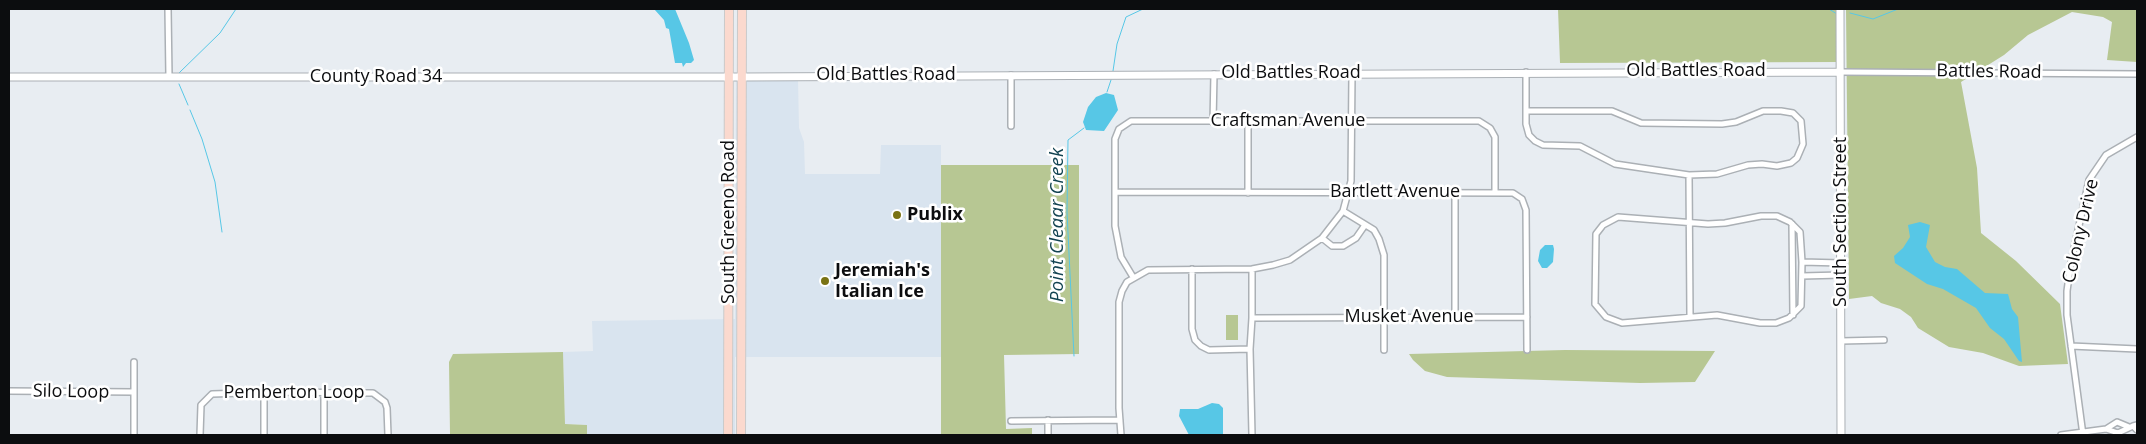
<!DOCTYPE html>
<html>
<head>
<meta charset="utf-8">
<style>
  body { margin:0 }
  #map { position:relative; width:2146px; height:444px; overflow:hidden; background:#e8edf2; font-family:"Open Sans",sans-serif }
  canvas { display:block }
  .frame { position:absolute; inset:0; border:10px solid #0c0d0f; pointer-events:none }
</style>
</head>
<body>
<div id="map">
<canvas width="2146" height="444"></canvas>
<div class="frame"></div>
</div>
<script>
const c = document.querySelector('canvas').getContext('2d');
c.lineJoin = 'round';
function paint(path, color) { c.fillStyle = color; c.fill(path, 'evenodd'); }
const shape = rows => new Path2D(rows.map(r => 'M' + r).join(''));
function trace(path, color, width, dash) { c.strokeStyle = color; c.lineWidth = width; c.lineCap = dash ? 'butt' : 'round'; c.setLineDash(dash || []); c.stroke(path); }
function label(font, color, halo, rows, align = 'center') {
  c.font = font + ' "Open Sans",sans-serif'; c.lineWidth = 5; c.setLineDash([]); c.textBaseline = 'middle'; c.strokeStyle = halo; c.fillStyle = color; for (const [text, x, y, turn = 0] of rows) {
    c.save(); c.translate(x, y); c.rotate((+turn || 0) * Math.PI / 180); c.textAlign = isNaN(turn) ? turn : align; if (halo) c.strokeText(text, 0, 0); c.fillText(text, 0, 0); c.restore();
  }
}
paint(shape([
  [798,79,799,128,804,142,805,174,880,174,881,145,941,145,941,357,735,357,735,435,587,435,587,425,565,424,563,352,593,351,592,321,735,319,736,81]
]), '#d9e4ef');
paint(shape([
  [1558,9,1836,9,1836,62,1560,63],
  [1846,9,2137,9,2137,62,2107,60,2112,22,2103,17,2072,12,2028,35,2004,55,1961,82,1977,168,1981,233,2016,261,2060,304,2068,364,2019,366,1983,353,1949,347,1918,328,1911,317,1900,309,1881,303,1872,296,1849,299],
  [941,165,1079,165,1079,354,1004,355,1006,429,1032,428,1032,435,941,435],
  [1226,315,1238,315,1238,340,1226,340],
  [1565,350,1715,351,1695,382,1640,383,1447,377,1425,371,1413,360,1409,354],
  [563,352,565,424,587,425,587,435,450,434,449,362,453,354]
]), '#b7c793');
paint(shape([
  [654,9,675,9,689,43,694,60,691,63,686,63,683,67,682,63,675,63,669,29,666,28,664,20],
  [1106,93,1114,95,1118,110,1104,131,1086,130,1083,122,1088,107,1096,97],
  [1920,222,1930,225,1926,247,1935,262,1945,267,1957,269,1985,293,2008,294,2012,309,2018,317,2022,362,2019,361,2004,339,1990,328,1976,308,1943,289,1927,284,1895,263,1894,256,1903,248,1910,237,1908,225],
  [1545,245,1553,245,1554,249,1553,262,1547,268,1542,268,1538,261,1540,250],
  [1212,403,1219,404,1223,408,1223,435,1189,435,1179,416,1180,409,1198,409]
]), '#57c7e6');
trace(shape([
  [1829,9,1837,14],
  [1850,13,1873,19,1898,9],
  [1113,71,1117,44,1126,17,1143,9],
  [179,73,220,33,236,9],
  [179,84,188,105],
  [1107,92,1111,80],
  [190,110,202,139,215,182,222,232],
  [1074,356,1067,212,1068,140,1084,128]
]), '#57c7e6', 1);
const street = shape([
  [168,9,169,77],
  [1526,72,1526,124,1529,135,1535,141,1543,145,1580,146,1615,164,1689,175,1690,316],
  [1840,72,2137,74],
  [1011,75,1011,126],
  [1527,111,1612,111,1641,123,1722,124,1736,122,1763,111,1781,111,1793,113,1801,121,1803,144,1797,158,1791,163,1777,166,1762,164,1748,165,1717,174,1689,175],
  [1213,122,1214,74],
  [1115,192,1513,193,1522,199,1526,210,1527,350],
  [1248,193,1248,122],
  [1455,193,1455,317],
  [1343,211,1374,230,1379,239,1384,255,1384,350],
  [1792,224,1793,315],
  [1322,238,1332,246,1343,246,1356,238,1365,225],
  [1802,262,1801,306,1789,318,1776,323,1760,323,1717,315,1622,323,1606,317,1595,304,1596,234,1603,225,1618,217,1708,224,1725,223,1761,216,1777,216,1790,222,1800,232,1802,262,1841,263],
  [1192,269,1192,329,1195,340,1201,346,1209,350,1250,349],
  [1252,269,1252,318],
  [1802,276,1841,275],
  [1133,277,1121,257,1115,226,1115,139,1119,129,1131,121,1479,121,1490,128,1495,137,1495,192],
  [1841,341,1884,340],
  [2071,346,2137,349],
  [134,362,134,435],
  [9,391,134,392],
  [324,392,324,435],
  [1048,420,1048,435],
  [1011,421,1120,420],
  [2137,425,2133,426,2137,430],
  [2129,427,2117,422,2106,429,2118,433,2133,426],
  [200,435,201,405,212,394,277,392,373,393,385,402,387,408,388,435],
  [264,435,264,392],
  [1121,435,1119,408,1119,302,1122,291,1127,282,1148,270,1252,269,1273,265,1290,260,1322,238,1343,211,1351,181,1352,73],
  [1252,435,1250,349,1252,318,1527,317],
  [2061,435,2106,429],
  [2083,435,2067,315,2067,291,2071,262,2089,180,2106,155,2137,137]
]);
const secondary = shape([
  [1840,9,1841,435],
  [9,77,743,77,1840,72]
]);
const primary = shape([
  [728,435,729,9],
  [741,435,742,9]
]);
trace(street, '#abb0b5', 8);
trace(secondary, '#abb0b5', 9);
trace(primary, '#cacaca', 10);
trace(street, '#fff', 5);
trace(secondary, '#fff', 7);
trace(primary, '#fbd9ce', 8);
for (const [x, y, r, color] of [
  [897,215,5,"#797213"],
  [825,281,5,"#797213"]
]) { const dot = new Path2D(); dot.arc(x, y, r, 0, 2 * Math.PI); c.fillStyle = color; c.fill(dot); trace(dot, '#fff', 2); }
label('18px', '#0c0d0f', '#fff', [
  ["Old Battles Road",1696,71],
  ["Battles Road",1989,72,1],
  ["Old Battles Road",1291,73],
  ["Old Battles Road",886,75],
  ["County Road 34",376,77],
  ["Craftsman Avenue",1288,121],
  ["Bartlett Avenue",1395,192],
  ["South Greeno Road",729,222,-90],
  ["South Section Street",1841,222,-90],
  ["Colony Drive",2081,231,-77],
  ["Musket Avenue",1409,317],
  ["Silo Loop",71,392,1],
  ["Pemberton Loop",294,393]
]);
label('bold 18px', '#0c0d0f', '#fff', [
  ["Publix",907,215],
  ["Jeremiah's",835,271],
  ["Italian Ice",835,292]
], 'left');
label('italic 19px', '#124351', '#fff', [
  ["Point Cleaar Creek",1058,225,-90]
]);
</script>
</body>
</html>
